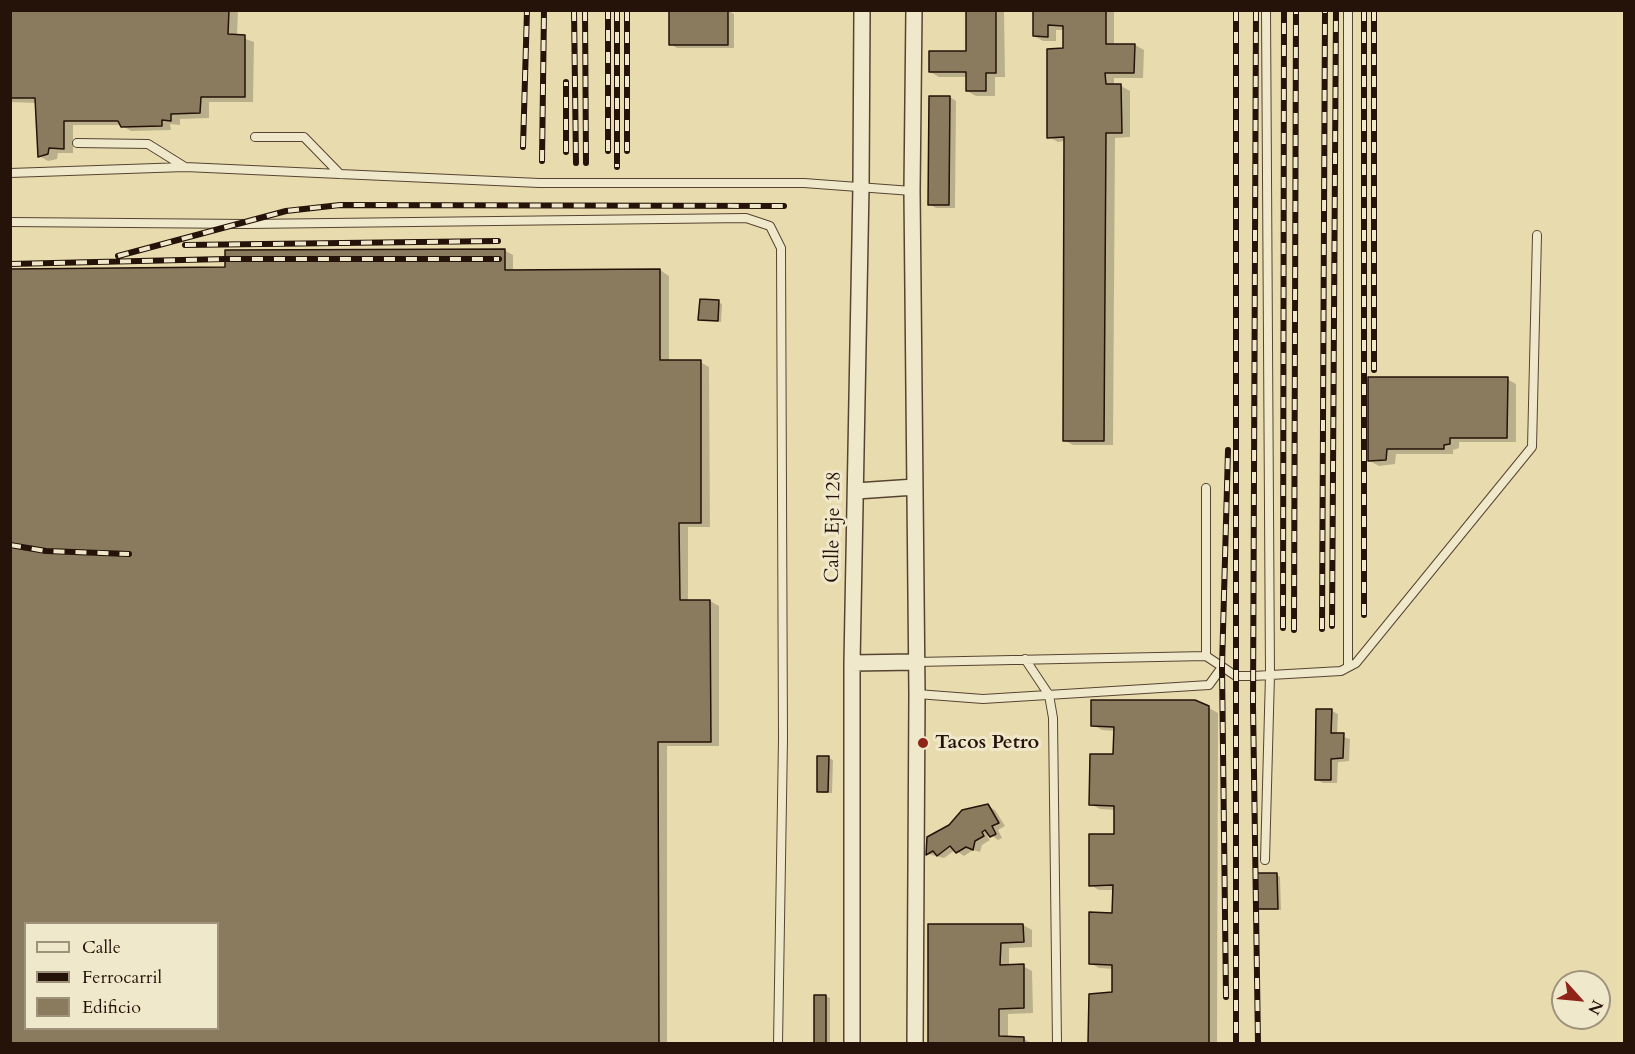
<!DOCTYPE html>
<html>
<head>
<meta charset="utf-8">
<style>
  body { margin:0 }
  #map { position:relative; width:1635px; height:1054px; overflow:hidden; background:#e8dcae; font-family:Cardo,serif }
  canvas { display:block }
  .frame { position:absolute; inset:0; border:12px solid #251209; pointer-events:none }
  .legend { position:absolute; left:24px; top:922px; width:195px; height:108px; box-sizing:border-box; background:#f0e8ca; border:2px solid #9f927d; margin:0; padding:8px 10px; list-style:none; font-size:18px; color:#251209 }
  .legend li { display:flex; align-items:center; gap:12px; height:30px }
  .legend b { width:30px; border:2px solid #9f927d }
  .north { position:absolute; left:1551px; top:970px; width:60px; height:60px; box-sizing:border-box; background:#f0e8ca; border:2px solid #9f927d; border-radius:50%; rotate:117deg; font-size:16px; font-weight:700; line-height:24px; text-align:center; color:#251209 }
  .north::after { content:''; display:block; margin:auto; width:21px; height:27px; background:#8f2418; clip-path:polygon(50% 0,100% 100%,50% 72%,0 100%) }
</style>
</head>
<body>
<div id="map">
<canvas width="1635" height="1054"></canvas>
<div class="frame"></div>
<ul class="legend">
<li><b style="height:8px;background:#f0e8ca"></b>Calle</li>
<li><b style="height:8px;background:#251209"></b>Ferrocarril</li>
<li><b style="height:16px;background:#8a7b5f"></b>Edificio</li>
</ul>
<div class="north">N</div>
</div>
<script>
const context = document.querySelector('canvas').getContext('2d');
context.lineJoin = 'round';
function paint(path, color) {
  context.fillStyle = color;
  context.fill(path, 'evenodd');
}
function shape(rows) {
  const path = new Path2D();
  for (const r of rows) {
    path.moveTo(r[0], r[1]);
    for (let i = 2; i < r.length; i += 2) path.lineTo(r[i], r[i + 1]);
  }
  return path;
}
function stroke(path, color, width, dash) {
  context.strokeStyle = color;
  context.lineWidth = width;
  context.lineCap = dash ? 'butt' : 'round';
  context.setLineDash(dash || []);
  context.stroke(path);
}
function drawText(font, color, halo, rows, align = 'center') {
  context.font = font + ' Cardo,serif';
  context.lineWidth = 6;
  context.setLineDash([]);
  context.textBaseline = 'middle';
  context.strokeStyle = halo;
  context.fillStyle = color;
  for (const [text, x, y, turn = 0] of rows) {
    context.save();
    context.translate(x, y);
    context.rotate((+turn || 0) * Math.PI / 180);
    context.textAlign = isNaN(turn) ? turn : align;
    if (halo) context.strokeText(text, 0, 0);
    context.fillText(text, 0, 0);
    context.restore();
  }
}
paint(shape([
  [10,10,238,10,237,36,254,42,253,102,209,102,209,118,180,119,180,125,170,124,171,130,131,131,121,125,73,125,73,153,58,153,57,159,48,161,39,156,37,103,10,102],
  [727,10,734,14,734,48,677,48,670,44],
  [967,10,1004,10,1005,77,995,77,995,96,976,96,967,91,967,77,939,77,930,72,967,53],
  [1035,10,1114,10,1114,45,1135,45,1144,50,1143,78,1114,78,1114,86,1121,86,1130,91,1130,137,1115,138,1113,445,1073,445,1064,440,1065,141,1058,142,1049,137,1065,50,1065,30,1056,30,1056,41,1043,41,1034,36],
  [950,97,956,101,955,208,936,208,929,204],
  [504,250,513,255,513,271,660,270,669,276,669,362,700,362,709,367,710,527,688,527,688,601,710,601,719,606,719,746,667,746,667,1044,10,1044,10,270,227,269],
  [26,924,218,924,218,1028,26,1028],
  [718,302,722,304,721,322,700,319],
  [1370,379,1507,379,1516,384,1516,442,1459,442,1459,448,1453,450,1453,454,1396,454,1395,464,1379,466,1370,461],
  [1209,708,1218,713,1217,1044,1092,1044,1090,1042,1113,994,1114,969,1099,968,1090,963,1114,914,1115,890,1099,890,1090,885,1116,835,1116,810,1100,809,1091,804,1114,755,1116,731,1102,730,1093,725],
  [1332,711,1338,714,1337,735,1350,739,1349,761,1338,762,1337,783,1323,783,1316,779],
  [829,758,833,760,832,793,822,793,818,791],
  [988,806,995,810,1005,826,998,830,1002,838,998,840,990,834,987,836,990,840,982,845,980,852,973,850,964,856,955,850,944,858,928,854,928,838],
  [1276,874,1280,877,1281,910,1261,910,1257,908],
  [1023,925,1032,930,1032,947,1009,948,1009,966,1023,966,1032,971,1033,1013,1008,1014,1008,1038,1023,1038,1032,1044,929,1044,930,926],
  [826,996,830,998,830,1044,816,1044]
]), '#0003');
const building = shape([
  [10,10,229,10,228,34,245,35,245,97,201,97,200,113,171,114,171,121,162,120,162,126,121,127,118,121,64,121,64,149,49,148,48,154,38,157,35,98,10,98,10,10],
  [669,10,728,10,728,45,669,45,669,10],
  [966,10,996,10,996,73,986,73,986,91,966,91,966,72,929,72,929,51,966,51,966,10],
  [1033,10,1106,10,1106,44,1135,44,1134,73,1105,73,1106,84,1121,84,1122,133,1106,133,1104,441,1063,441,1064,137,1047,138,1047,49,1063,48,1063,26,1048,25,1048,37,1033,36,1033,10],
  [929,96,950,96,949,205,928,205,929,96],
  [505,249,505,270,660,269,660,360,701,360,701,523,679,523,680,600,710,600,711,742,658,742,659,1044,10,1044,10,269,225,267,225,250,505,249],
  [26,924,218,924,218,1028,26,1028,26,924],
  [700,299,719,300,718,321,698,320,700,299],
  [1368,377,1508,377,1507,438,1450,438,1450,444,1444,445,1444,449,1387,449,1386,460,1368,461,1368,377],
  [1091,700,1195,700,1209,706,1209,1044,1088,1043,1089,994,1112,992,1112,965,1089,964,1089,912,1112,913,1113,885,1089,886,1089,834,1114,834,1114,806,1089,805,1090,754,1113,754,1114,727,1091,726,1091,700],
  [1316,709,1332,709,1331,733,1344,733,1343,758,1331,759,1331,780,1315,780,1316,709],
  [817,756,829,756,828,792,817,792,817,756],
  [988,804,999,823,992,826,996,834,990,837,985,830,982,832,984,836,975,841,973,850,966,847,956,853,950,846,937,856,933,851,926,855,927,837,949,825,962,810,988,804],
  [1256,873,1277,873,1278,909,1255,909,1256,873],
  [928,924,1023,924,1024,942,1001,943,1000,965,1024,964,1024,1008,999,1009,999,1036,1024,1037,1024,1044,928,1044,928,924],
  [814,995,826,995,826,1044,814,1044,814,995]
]);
paint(building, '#8a7b5f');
stroke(building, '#251209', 1.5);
const lane = shape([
  [255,137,304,137,340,174],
  [77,143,148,144,185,167],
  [10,173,185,167,539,183,804,183,912,191],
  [10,222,247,224,746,218,770,226,781,248,783,739,778,1044],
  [1206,488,1206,656],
  [1025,659,1049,695,1053,718,1057,1044],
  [916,662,1206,656,1236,676,1253,676,1341,671,1356,663,1532,447,1537,235],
  [1348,667,1348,10],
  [917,694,983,699,1209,685,1222,667],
  [1265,860,1270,675,1266,10]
]);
const street = shape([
  [914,10,912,191,917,694,915,1044],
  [856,491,915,487],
  [852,663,916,662],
  [852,1044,852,663,861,186,862,10]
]);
stroke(lane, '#564432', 10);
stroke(street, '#564432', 18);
stroke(lane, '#f0e8ca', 8);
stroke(street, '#f0e8ca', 15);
const rail = shape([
  [574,10,576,163],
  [585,10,586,163],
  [617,10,617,167],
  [627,10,627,151],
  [1236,10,1236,1044],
  [1256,10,1253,705,1258,1044],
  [1374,10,1374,370],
  [523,147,527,10],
  [608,151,608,10],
  [566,152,566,82],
  [542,161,544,10],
  [185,245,498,241],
  [118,256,286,211,340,205,784,206],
  [10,264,225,259,499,259],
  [10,545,46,551,129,554],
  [1364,615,1364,10],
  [1332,626,1336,10],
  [1283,628,1284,10],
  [1322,629,1325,10],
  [1294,630,1296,10],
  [1226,997,1222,667,1228,450]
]);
stroke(rail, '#251209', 6);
stroke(rail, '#f0e8ca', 4, [11]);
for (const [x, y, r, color] of [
  [923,743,6,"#8f2418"]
]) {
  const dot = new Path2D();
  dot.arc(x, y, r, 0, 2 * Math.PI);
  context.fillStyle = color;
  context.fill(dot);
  stroke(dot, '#f0e8ca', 2);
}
drawText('20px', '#251209', '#f0e8ca', [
  ["Calle Eje 128",834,527,-89]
]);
drawText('bold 20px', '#251209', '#f0e8ca', [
  ["Tacos Petro",935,743]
], 'left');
</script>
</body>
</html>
